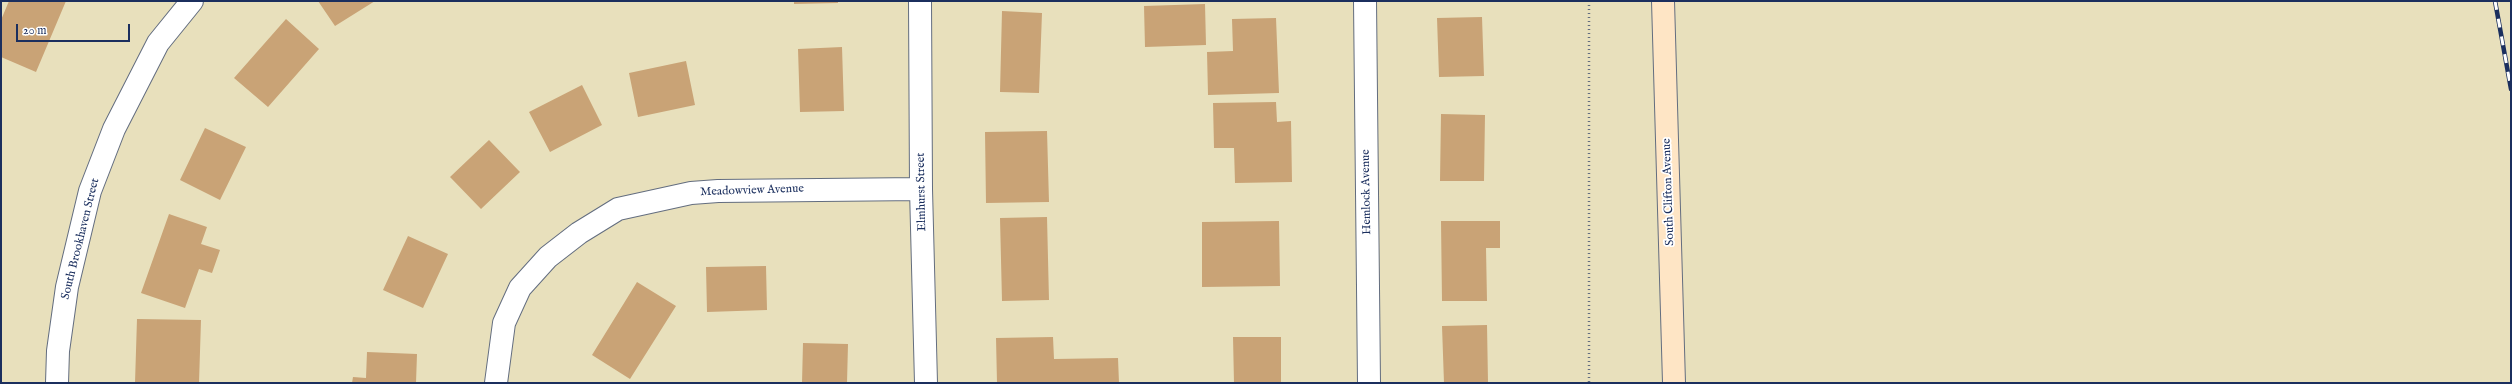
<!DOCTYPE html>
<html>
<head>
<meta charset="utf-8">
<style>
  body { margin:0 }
  #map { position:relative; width:2512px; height:384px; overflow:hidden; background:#e8e0bc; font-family:"IM FELL English",serif }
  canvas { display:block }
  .frame { position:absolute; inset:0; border:2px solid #1b2f5e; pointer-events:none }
  .scale { position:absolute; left:16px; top:24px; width:114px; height:18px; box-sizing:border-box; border:2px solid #1b2f5e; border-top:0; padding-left:5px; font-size:12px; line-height:14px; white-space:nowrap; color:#1b2f5e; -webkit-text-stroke:3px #fff; paint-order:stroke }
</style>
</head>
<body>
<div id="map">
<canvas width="2512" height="384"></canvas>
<div class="frame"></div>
<div class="scale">20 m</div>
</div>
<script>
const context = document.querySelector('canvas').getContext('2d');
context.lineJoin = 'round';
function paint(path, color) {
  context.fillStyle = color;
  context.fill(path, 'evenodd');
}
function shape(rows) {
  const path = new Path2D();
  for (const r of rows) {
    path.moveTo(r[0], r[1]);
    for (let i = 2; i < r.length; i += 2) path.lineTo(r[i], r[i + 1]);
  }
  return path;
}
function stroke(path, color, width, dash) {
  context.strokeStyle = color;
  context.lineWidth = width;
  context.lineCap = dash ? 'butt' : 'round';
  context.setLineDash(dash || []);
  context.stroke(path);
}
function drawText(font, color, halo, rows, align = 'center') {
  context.font = font + ' "IM FELL English",serif';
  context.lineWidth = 3.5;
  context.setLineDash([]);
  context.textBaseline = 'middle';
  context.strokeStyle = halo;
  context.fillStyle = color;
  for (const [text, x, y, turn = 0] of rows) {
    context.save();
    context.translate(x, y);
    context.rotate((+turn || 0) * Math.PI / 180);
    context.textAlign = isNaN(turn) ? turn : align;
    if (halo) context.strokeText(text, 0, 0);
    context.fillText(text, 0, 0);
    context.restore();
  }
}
paint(shape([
  [9,1,66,1,36,72,1,57,1,20],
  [318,1,375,1,335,26],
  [794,1,838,1,838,3,794,4],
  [1205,4,1206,45,1145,47,1144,6],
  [1002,11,1042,13,1039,93,1000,92],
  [1482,17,1484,76,1439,77,1437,18],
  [1276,18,1279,93,1208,95,1207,52,1233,51,1232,19],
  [286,19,319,49,268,107,234,78],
  [842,47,844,111,800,112,798,49],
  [686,61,695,105,638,117,629,73],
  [582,85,602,125,550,152,529,112],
  [1276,102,1277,122,1291,121,1292,182,1235,183,1234,148,1214,148,1213,103],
  [1441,114,1485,115,1484,181,1440,181],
  [205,128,246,147,220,200,180,180],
  [1047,131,1049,202,986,203,985,132],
  [489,140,520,172,481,209,450,177],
  [169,214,207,227,201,244,220,250,212,273,199,269,185,308,141,293],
  [1047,217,1049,300,1002,301,1000,218],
  [1279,221,1280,286,1202,287,1202,222],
  [1441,221,1500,221,1500,248,1486,248,1487,301,1442,301],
  [408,236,448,254,423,308,383,290],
  [766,266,767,310,707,312,706,267],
  [637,282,676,306,630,379,592,355],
  [137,319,201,320,199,383,135,383],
  [1487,325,1488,382,1444,383,1442,326],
  [1053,337,1054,359,1118,358,1119,383,997,383,996,338],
  [1233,337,1281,337,1281,383,1234,383],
  [803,343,848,344,847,383,802,383],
  [367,352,417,354,416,383,352,383,353,377,366,378]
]), '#c9a376');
const street = shape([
  [920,1,921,189,926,383],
  [1365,1,1369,383],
  [57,383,58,351,67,287,90,191,114,129,158,43,192,1],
  [496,383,504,323,520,288,548,257,579,233,618,209,691,193,718,191,921,189]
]);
const secondary = shape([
  [1663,1,1674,383]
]);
stroke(street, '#636d7f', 24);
stroke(secondary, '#636d7f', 24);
stroke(shape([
  [1589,1,1589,383]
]), '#636d7f', 2.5, [1, 3]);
stroke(street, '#fff', 22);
stroke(secondary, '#fee5c5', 22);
const rail = shape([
  [2495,1,2511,89]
]);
stroke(rail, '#1b2f5e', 4.5);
stroke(rail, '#fff', 3, [9]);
drawText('12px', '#1b2f5e', '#fff', [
  ["Meadowview Avenue",752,191,-2],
  ["Elmhurst Street",922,192,-91],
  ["Hemlock Avenue",1367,192,-91],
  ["South Clifton Avenue",1669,192,-92],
  ["South Brookhaven Street",81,239,-76]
]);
</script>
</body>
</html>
